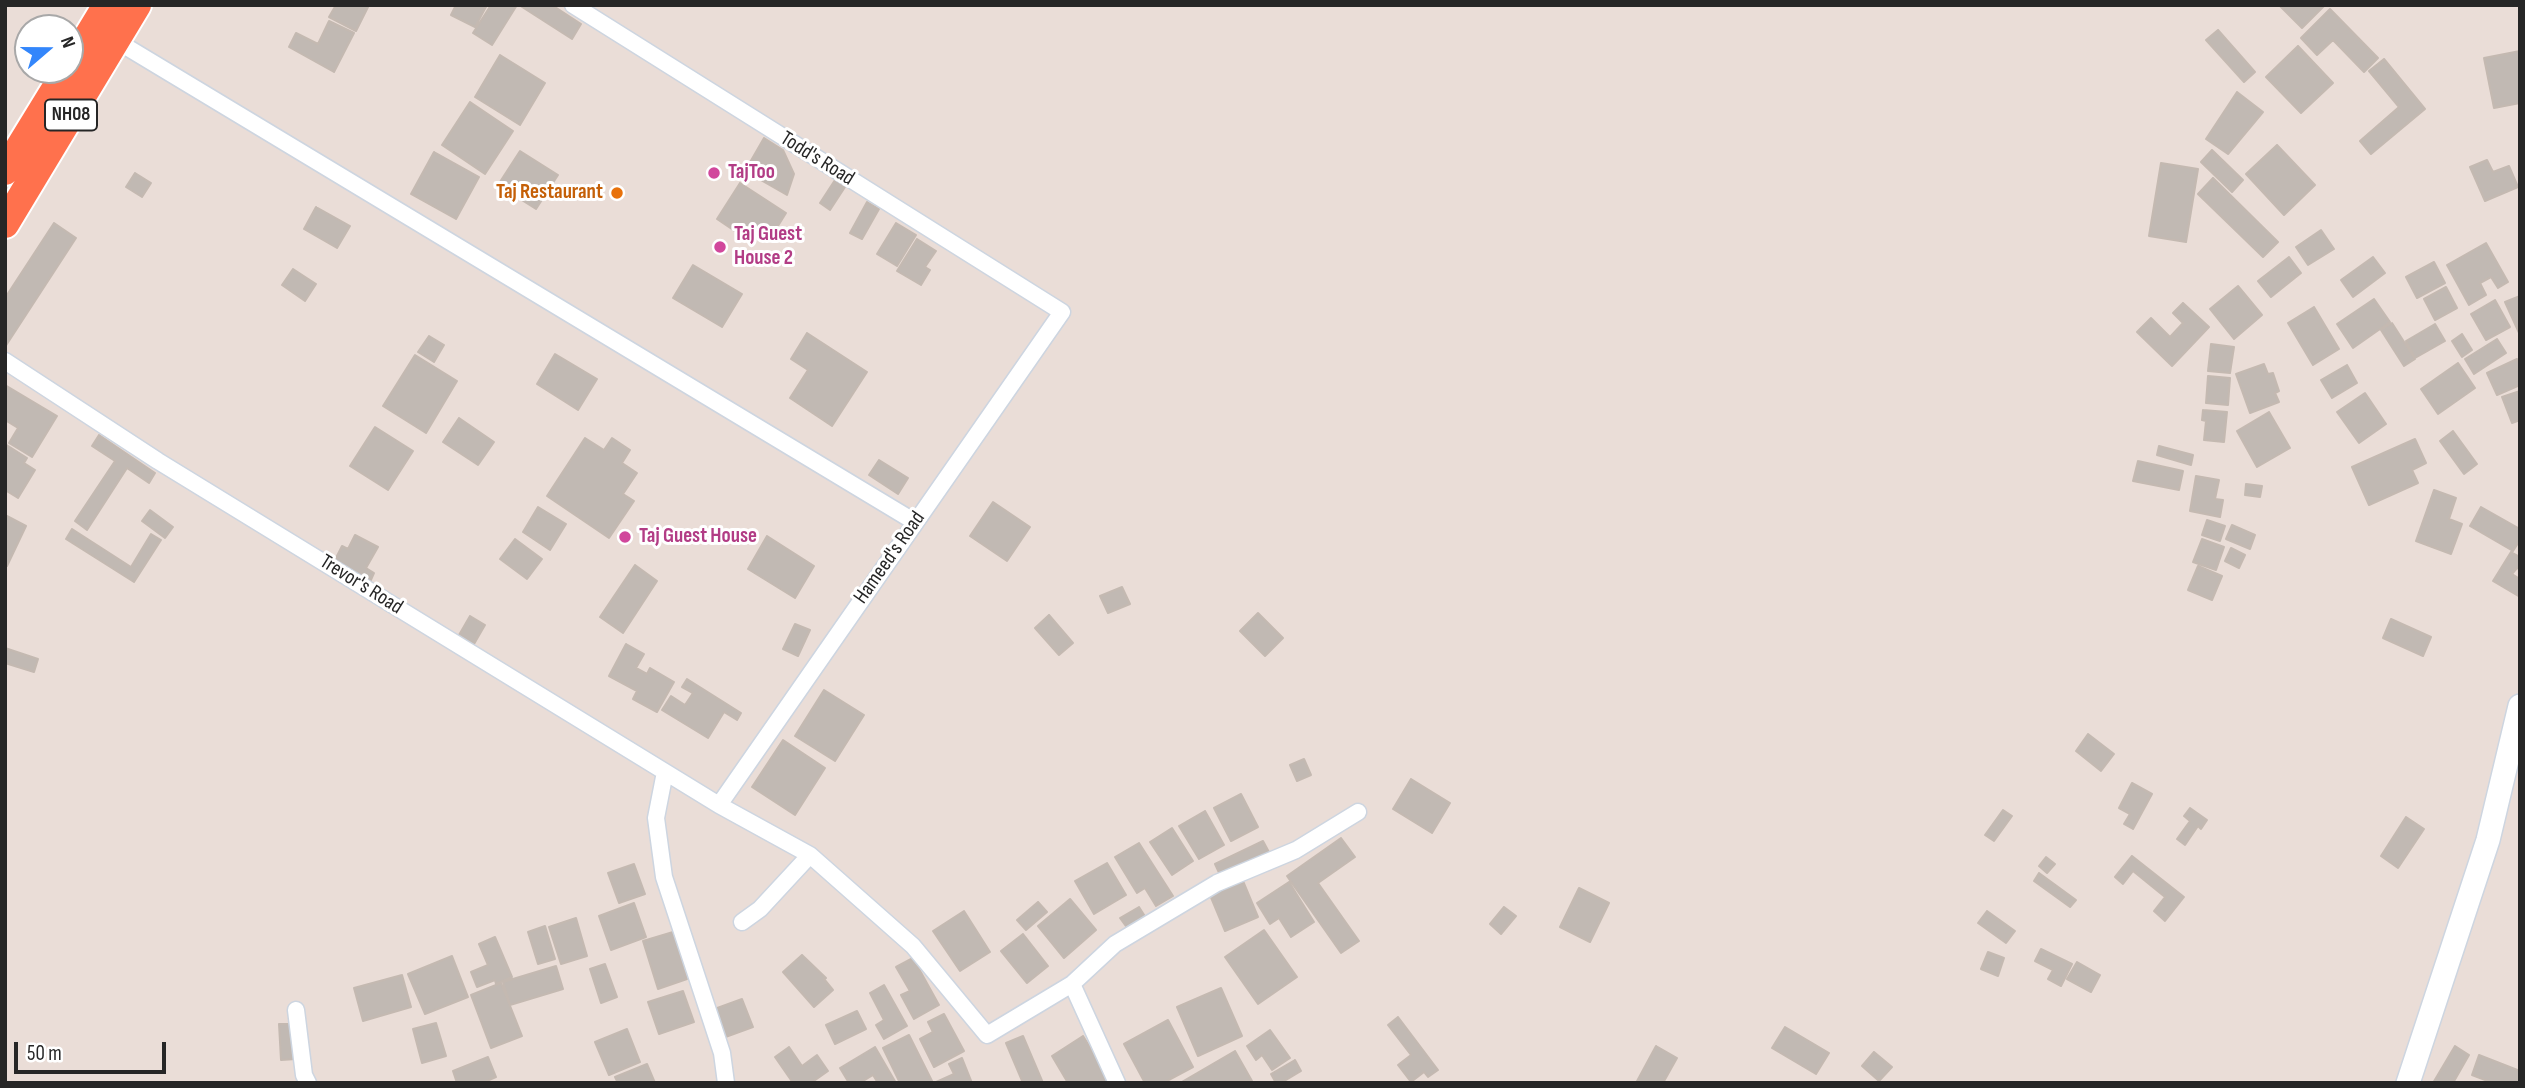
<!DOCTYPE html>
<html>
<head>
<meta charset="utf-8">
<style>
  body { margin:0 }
  #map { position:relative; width:2525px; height:1088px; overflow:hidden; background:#eaddd7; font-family:"Sofia Sans Condensed",sans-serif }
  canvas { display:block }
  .frame { position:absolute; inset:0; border:7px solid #262626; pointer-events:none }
  .north { position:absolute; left:14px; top:14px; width:70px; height:70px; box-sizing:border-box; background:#fff; border:2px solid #a8a8a8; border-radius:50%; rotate:70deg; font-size:19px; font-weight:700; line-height:28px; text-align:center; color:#262626 }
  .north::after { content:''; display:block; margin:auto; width:24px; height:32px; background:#3386fb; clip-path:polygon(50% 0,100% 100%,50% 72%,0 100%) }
  .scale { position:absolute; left:14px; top:1042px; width:152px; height:32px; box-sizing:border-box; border:4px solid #262626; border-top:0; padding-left:9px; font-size:21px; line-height:24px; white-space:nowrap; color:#262626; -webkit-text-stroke:5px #fff; paint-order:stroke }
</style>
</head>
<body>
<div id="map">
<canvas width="2525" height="1088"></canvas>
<div class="frame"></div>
<div class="north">N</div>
<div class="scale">50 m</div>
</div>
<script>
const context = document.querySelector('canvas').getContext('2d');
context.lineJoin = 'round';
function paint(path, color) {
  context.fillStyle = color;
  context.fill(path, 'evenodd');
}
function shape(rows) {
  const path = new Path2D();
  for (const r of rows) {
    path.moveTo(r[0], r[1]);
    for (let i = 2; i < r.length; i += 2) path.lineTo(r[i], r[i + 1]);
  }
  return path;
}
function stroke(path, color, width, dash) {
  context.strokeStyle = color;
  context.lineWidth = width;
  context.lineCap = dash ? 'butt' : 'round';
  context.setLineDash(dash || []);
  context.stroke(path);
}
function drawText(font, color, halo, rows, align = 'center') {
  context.font = font + ' "Sofia Sans Condensed",sans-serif';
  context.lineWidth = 6;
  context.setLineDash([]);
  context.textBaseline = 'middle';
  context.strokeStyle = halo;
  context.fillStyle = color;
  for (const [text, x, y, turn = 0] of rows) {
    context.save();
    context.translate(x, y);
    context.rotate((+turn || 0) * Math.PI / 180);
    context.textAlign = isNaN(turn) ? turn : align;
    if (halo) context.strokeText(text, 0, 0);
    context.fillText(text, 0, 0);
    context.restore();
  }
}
const building = shape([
  [336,5,369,5,356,31,329,17,336,5],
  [456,5,487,5,475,27,451,15,456,5],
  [491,5,517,5,492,45,473,33,491,5],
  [519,5,552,5,581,24,572,39,519,5],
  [2279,5,2325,5,2302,28,2279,5],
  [2330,9,2378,58,2364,72,2333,40,2317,55,2301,38,2330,9],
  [329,21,354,33,334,72,289,47,296,33,318,44,329,21],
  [2218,30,2255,72,2244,82,2206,40,2218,30],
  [2298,46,2333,83,2301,113,2266,77,2298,46],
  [2520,51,2520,103,2494,108,2484,58,2520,51],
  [500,55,545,83,520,125,475,97,500,55],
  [2384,59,2425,109,2371,154,2360,141,2399,107,2369,71,2384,59],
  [2237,92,2263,112,2228,154,2206,139,2237,92],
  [470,102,513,131,485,174,442,145,470,102],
  [764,138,783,150,794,174,787,195,745,171,764,138],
  [2277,145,2315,185,2284,215,2246,174,2277,145],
  [2212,150,2243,180,2232,192,2201,162,2212,150],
  [520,151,558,175,536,209,498,185,520,151],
  [434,152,479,177,456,219,411,194,434,152],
  [2487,160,2493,172,2509,166,2518,187,2485,201,2470,167,2487,160],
  [2161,163,2198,169,2186,242,2149,236,2161,163],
  [135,173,151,183,142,197,126,187,135,173],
  [2213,178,2278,242,2263,257,2198,194,2213,178],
  [835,180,845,187,830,210,820,203,835,180],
  [740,183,786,213,768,242,753,232,748,240,717,219,740,183],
  [867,202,879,209,862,239,850,233,867,202],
  [316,207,350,226,337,248,304,229,316,207],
  [54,223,76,238,5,347,5,298,54,223],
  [896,223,916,235,897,266,877,254,896,223],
  [2321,230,2334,249,2308,265,2296,247,2321,230],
  [917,239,936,251,925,267,930,270,921,285,897,271,917,239],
  [2486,243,2508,282,2498,288,2491,277,2480,283,2486,295,2469,305,2447,265,2486,243],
  [2289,257,2301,273,2271,297,2258,281,2289,257],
  [2373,257,2385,273,2353,297,2341,280,2373,257],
  [2434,262,2445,283,2417,298,2406,277,2434,262],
  [693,265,742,294,722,327,673,298,693,265],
  [293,269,316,284,305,301,282,285,293,269],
  [2238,286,2262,315,2234,339,2210,309,2238,286],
  [2446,287,2457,308,2435,320,2424,299,2446,287],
  [2520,296,2520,335,2505,302,2520,296],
  [2374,299,2390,322,2353,348,2337,324,2374,299],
  [2495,300,2510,327,2486,340,2471,314,2495,300],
  [2183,303,2209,327,2172,366,2137,332,2151,318,2170,337,2183,323,2173,313,2183,303],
  [2314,307,2339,349,2313,365,2288,323,2314,307],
  [2392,323,2415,359,2404,366,2381,330,2392,323],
  [2435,324,2445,341,2415,358,2406,341,2435,324],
  [807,333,867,372,832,426,790,398,808,370,791,359,807,333],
  [2462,334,2472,350,2462,357,2452,341,2462,334],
  [429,336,444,345,434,362,418,352,429,336],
  [2497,339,2506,353,2474,374,2465,359,2497,339],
  [2211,344,2234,347,2230,373,2208,371,2211,344],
  [555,354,597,379,578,410,537,384,555,354],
  [415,355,457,381,426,433,383,406,415,355],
  [2517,359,2520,366,2520,385,2497,395,2487,373,2517,359],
  [2458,363,2475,388,2438,414,2421,389,2458,363],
  [2264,364,2268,374,2273,373,2279,391,2275,393,2279,402,2250,413,2236,374,2264,364],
  [2347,365,2357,383,2332,398,2321,380,2347,365],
  [2208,376,2230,378,2228,405,2206,403,2208,376],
  [5,385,57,416,32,457,9,443,18,428,5,420,5,385],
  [2520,391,2520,420,2512,423,2502,397,2520,391],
  [2365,393,2386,424,2359,443,2337,412,2365,393],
  [2203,410,2227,412,2224,442,2204,440,2206,421,2202,420,2203,410],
  [2269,412,2290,448,2257,467,2237,431,2269,412],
  [459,418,494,442,478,465,443,442,459,418],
  [375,427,413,451,388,490,350,466,375,427],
  [2453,431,2477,464,2464,474,2440,441,2453,431],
  [99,435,155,473,149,483,127,468,87,530,75,521,115,461,92,446,99,435],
  [585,438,604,450,612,438,630,450,622,463,637,473,623,494,634,501,609,538,547,496,585,438],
  [2415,439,2426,463,2412,470,2418,483,2369,505,2352,467,2415,439],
  [5,444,27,458,24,463,35,470,18,498,5,490,5,444],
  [2159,446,2193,455,2191,465,2157,455,2159,446],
  [879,460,908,478,898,494,869,475,879,460],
  [2138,461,2183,471,2179,490,2133,481,2138,461],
  [2196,476,2219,480,2215,499,2223,500,2220,517,2190,511,2196,476],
  [2246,484,2262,486,2260,497,2245,495,2246,484],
  [2434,490,2456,498,2449,519,2462,524,2451,554,2416,541,2434,490],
  [993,502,1030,527,1007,561,970,536,993,502],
  [538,507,566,524,550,550,523,532,538,507],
  [2481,507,2520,529,2520,540,2513,551,2470,526,2481,507],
  [150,510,173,527,165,538,142,521,150,510],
  [5,515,26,526,7,566,5,565,5,515],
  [2207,520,2225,526,2220,541,2202,535,2207,520],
  [2232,525,2255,535,2250,549,2226,539,2232,525],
  [72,529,131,567,151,534,161,540,134,582,66,539,72,529],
  [355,535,378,547,366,568,374,573,370,582,334,562,342,546,348,549,355,535],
  [767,536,814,566,795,598,748,569,767,536],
  [515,539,542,559,527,579,500,559,515,539],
  [2202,539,2224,547,2216,570,2193,562,2202,539],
  [2231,548,2245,555,2239,568,2225,561,2231,548],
  [2511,552,2520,557,2520,569,2517,568,2512,574,2520,579,2520,597,2493,581,2511,552],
  [635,565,657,581,623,633,600,617,635,565],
  [2198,566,2222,576,2212,600,2188,590,2198,566],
  [1122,587,1130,604,1108,613,1100,596,1122,587],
  [1258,613,1283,638,1265,656,1240,631,1258,613],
  [1049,615,1073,643,1059,655,1035,628,1049,615],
  [470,616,485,625,474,644,459,635,470,616],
  [2391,619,2431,637,2423,656,2383,638,2391,619],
  [795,624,810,630,798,656,783,649,795,624],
  [626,644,644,654,636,668,647,674,650,668,674,682,657,712,633,699,637,691,609,676,626,644],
  [5,648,38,659,34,672,5,663,5,648],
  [687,679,741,713,737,720,724,712,708,738,662,710,671,696,685,705,693,693,682,687,687,679],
  [824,690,864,715,835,761,795,736,824,690],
  [2088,734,2114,754,2101,771,2076,751,2088,734],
  [783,740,825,768,795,815,752,787,783,740],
  [1304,759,1311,775,1297,781,1290,765,1304,759],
  [1411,779,1450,803,1432,833,1393,809,1411,779],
  [2132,783,2152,794,2133,829,2124,824,2130,814,2119,808,2132,783],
  [1241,794,1258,827,1231,841,1214,808,1241,794],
  [2190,808,2207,820,2201,829,2198,826,2185,845,2177,839,2190,821,2184,816,2190,808],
  [2003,810,2012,816,1994,841,1985,835,2003,810],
  [1205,811,1224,845,1199,859,1179,826,1205,811],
  [2406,817,2424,829,2398,868,2381,856,2406,817],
  [1172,828,1193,861,1172,875,1150,842,1172,828],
  [1341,838,1355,857,1318,883,1359,941,1341,953,1287,876,1341,838],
  [1263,841,1270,854,1221,877,1215,864,1263,841],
  [1139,843,1173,896,1156,906,1145,888,1137,893,1115,857,1139,843],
  [2132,856,2184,897,2165,921,2154,911,2165,897,2133,871,2123,884,2115,877,2132,856],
  [2046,857,2055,864,2047,873,2039,866,2046,857],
  [1107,863,1126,895,1094,914,1075,881,1107,863],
  [634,864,645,894,619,903,608,873,634,864],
  [2039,873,2076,900,2070,907,2034,881,2039,873],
  [1243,881,1258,917,1225,931,1210,895,1243,881],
  [1289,882,1314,922,1291,937,1279,918,1270,924,1257,903,1289,882],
  [1579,888,1609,903,1590,942,1560,927,1579,888],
  [1070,899,1096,930,1064,958,1038,926,1070,899],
  [1038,902,1047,912,1026,930,1017,920,1038,902],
  [634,903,646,937,611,950,599,916,634,903],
  [1139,907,1146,918,1128,929,1120,918,1139,907],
  [1504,907,1516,916,1501,934,1490,924,1504,907],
  [964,911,990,952,960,971,933,931,964,911],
  [1987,911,2015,931,2006,943,1978,923,1987,911],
  [576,918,587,956,561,964,549,927,576,918],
  [545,926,555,959,538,964,528,932,545,926],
  [1264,930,1297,977,1258,1004,1225,957,1264,930],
  [673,932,687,979,658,989,643,941,673,932],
  [1023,934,1048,966,1027,983,1001,951,1023,934],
  [495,937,512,977,496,984,495,980,477,987,471,972,488,965,479,944,495,937],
  [2041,949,2072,964,2061,986,2048,979,2053,970,2035,961,2041,949],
  [1988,952,2004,958,1998,976,1981,969,1988,952],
  [802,955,826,978,824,979,833,990,814,1007,783,972,802,955],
  [452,956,468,997,425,1014,408,974,452,956],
  [913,958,939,1005,914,1019,901,995,910,991,896,967,913,958],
  [2077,962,2100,975,2091,992,2067,979,2077,962],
  [605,964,617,997,601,1003,590,969,605,964],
  [556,966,563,989,510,1005,503,982,556,966],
  [402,975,411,1007,363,1021,354,988,402,975],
  [501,983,522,1036,491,1048,471,995,501,983],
  [884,985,907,1026,884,1039,876,1025,884,1020,870,993,884,985],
  [1221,988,1242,1036,1198,1056,1177,1007,1221,988],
  [683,991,694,1022,659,1034,648,1002,683,991],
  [742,999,753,1027,720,1039,709,1011,742,999],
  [857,1011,866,1029,835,1044,826,1025,857,1011],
  [944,1014,964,1051,934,1067,920,1039,933,1032,928,1022,944,1014],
  [1398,1017,1438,1070,1428,1077,1424,1072,1411,1082,1398,1065,1411,1055,1388,1025,1398,1017],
  [1168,1020,1193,1067,1163,1083,1145,1083,1124,1044,1168,1020],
  [436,1023,446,1056,422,1063,413,1029,436,1023],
  [279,1024,294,1024,296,1059,281,1060,279,1024],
  [1785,1027,1829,1053,1816,1074,1772,1048,1785,1027],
  [627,1029,640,1062,609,1075,595,1042,627,1029],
  [1270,1030,1290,1058,1272,1070,1262,1055,1256,1060,1247,1046,1270,1030],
  [909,1035,933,1083,900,1083,883,1048,909,1035],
  [1023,1036,1043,1083,1023,1083,1006,1043,1023,1036],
  [1083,1036,1111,1081,1108,1083,1068,1083,1052,1056,1083,1036],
  [1656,1046,1677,1058,1663,1083,1636,1083,1656,1046],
  [2455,1046,2469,1055,2453,1083,2433,1083,2455,1046],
  [789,1047,802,1066,817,1055,828,1071,811,1083,793,1083,775,1057,789,1047],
  [875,1047,896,1083,878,1083,873,1075,860,1083,849,1083,840,1068,875,1047],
  [1235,1051,1252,1081,1180,1083,1235,1051],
  [1874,1052,1892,1067,1879,1081,1862,1066,1874,1052],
  [2479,1055,2520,1071,2519,1083,2493,1083,2472,1075,2479,1055],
  [488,1057,496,1077,482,1083,457,1083,453,1071,488,1057],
  [962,1058,972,1083,934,1083,954,1074,949,1064,962,1058],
  [1295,1060,1301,1071,1281,1083,1276,1083,1271,1074,1295,1060],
  [647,1064,655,1083,618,1083,615,1077,647,1064]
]);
paint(building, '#c1b9b3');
stroke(building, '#c4b9b1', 2);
const street = shape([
  [573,5,1062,312,719,805],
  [115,40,915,522],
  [5,361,158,461,719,805,810,855,913,946,987,1035,1072,984,1117,1083],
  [665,772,656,818,664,877,722,1053,726,1083],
  [742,922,760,909,810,855],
  [1072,984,1115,944,1217,883,1296,850,1358,812],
  [296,1010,304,1075,308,1083]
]);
const secondary = shape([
  [2408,1083,2488,840,2520,706]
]);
const highway = shape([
  [70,66,107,5],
  [5,171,67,70],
  [5,224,137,5]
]);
stroke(street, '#cdd5e0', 19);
stroke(secondary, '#cdd5e0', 26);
stroke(highway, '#fff', 32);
stroke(street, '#fff', 16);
stroke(secondary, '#fff', 23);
stroke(highway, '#ff714d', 28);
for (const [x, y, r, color] of [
  [714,173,7,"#d1479c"],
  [617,193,7,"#e8710a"],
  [720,247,7,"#d1479c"],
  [625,537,7,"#d1479c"]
]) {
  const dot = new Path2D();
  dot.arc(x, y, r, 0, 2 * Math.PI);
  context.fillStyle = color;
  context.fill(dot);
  stroke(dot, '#fff', 2.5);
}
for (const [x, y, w] of [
  [71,115,52]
]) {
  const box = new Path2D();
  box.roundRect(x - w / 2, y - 15.5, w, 31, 5);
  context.fillStyle = '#fff';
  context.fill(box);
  stroke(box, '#262626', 2);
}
drawText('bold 19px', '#262626', null, [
  ["NH08",71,115]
]);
drawText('21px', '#262626', '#fff', [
  ["Todd's Road",817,159,32],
  ["Hameed's Road",890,558,-55],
  ["Trevor's Road",361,585,32]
]);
drawText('bold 21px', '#b23c85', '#fff', [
  ["TajToo",728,173],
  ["Taj Guest",734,235],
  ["House 2",734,259],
  ["Taj Guest House",639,537]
], 'left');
drawText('bold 21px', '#c56008', '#fff', [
  ["Taj Restaurant",603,193]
], 'right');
</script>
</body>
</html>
